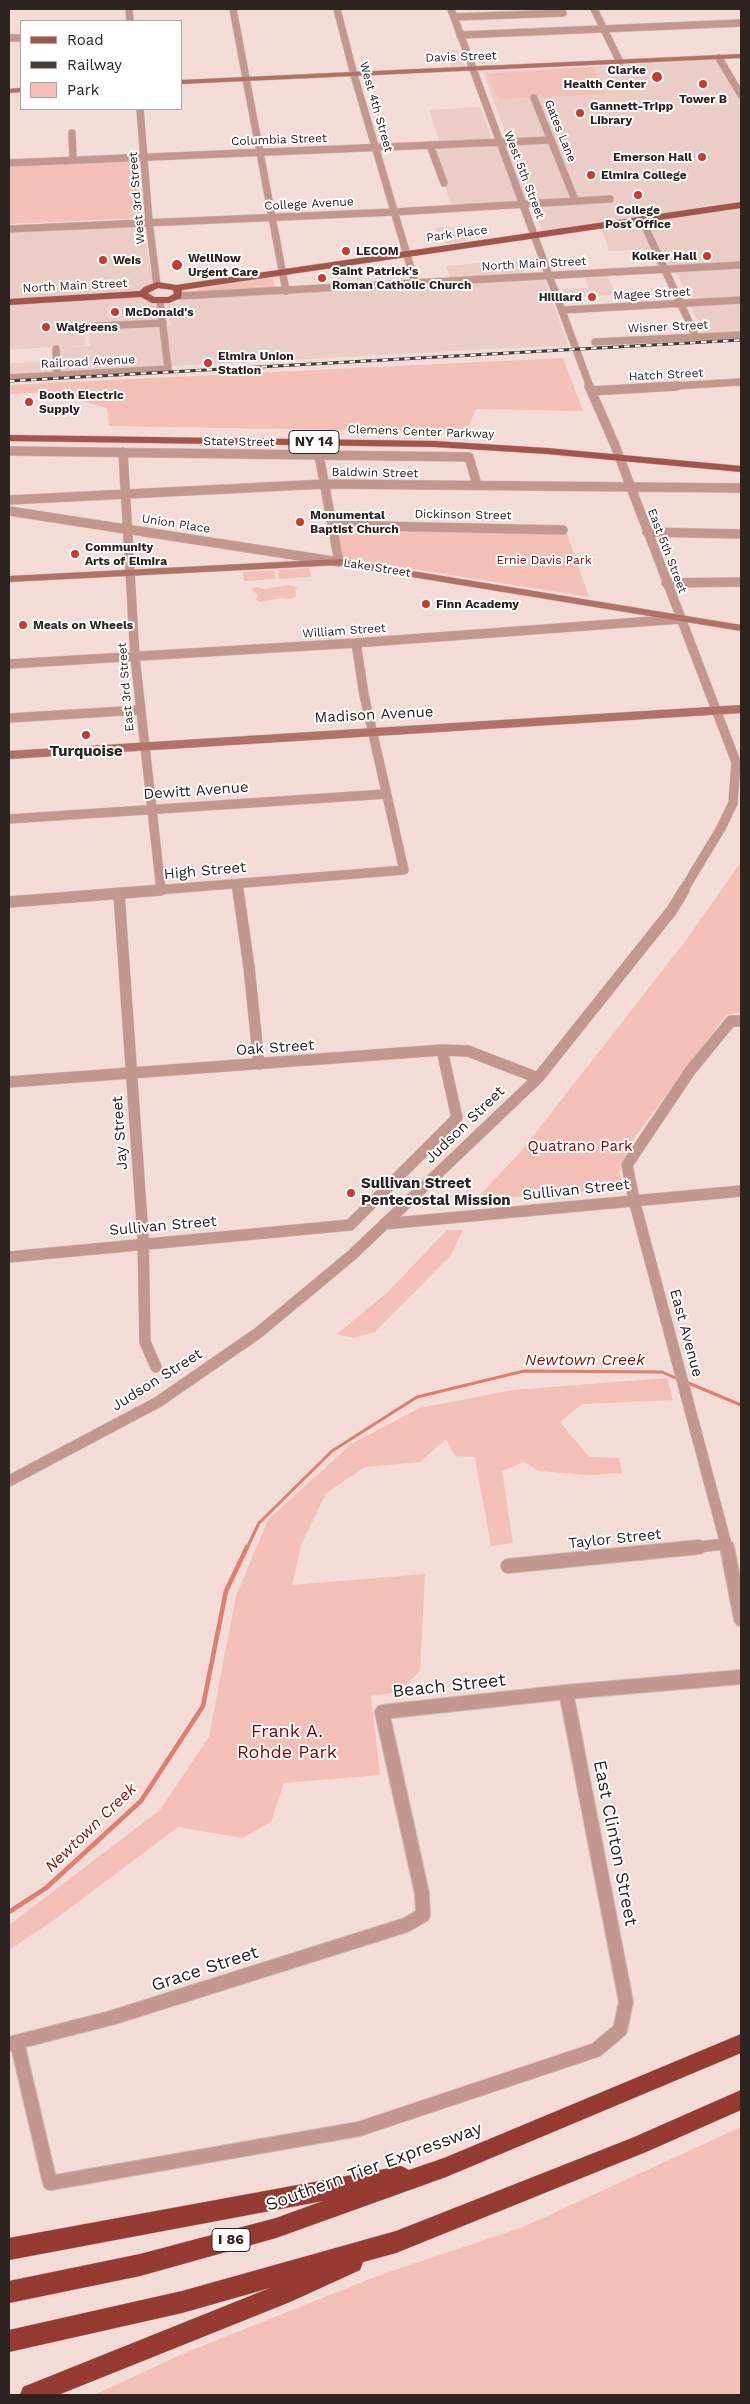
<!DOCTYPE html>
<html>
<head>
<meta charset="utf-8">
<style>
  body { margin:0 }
  #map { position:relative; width:750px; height:2404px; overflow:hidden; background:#f3dbd7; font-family:"Work Sans",sans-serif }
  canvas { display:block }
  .frame { position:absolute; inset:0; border:10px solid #2d2422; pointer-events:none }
  .legend { position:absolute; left:20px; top:20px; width:162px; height:90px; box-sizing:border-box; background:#fff; border:1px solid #aba7a7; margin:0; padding:6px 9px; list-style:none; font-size:15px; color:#2d2422 }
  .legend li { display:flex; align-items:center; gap:10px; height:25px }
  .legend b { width:25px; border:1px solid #aba7a7 }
</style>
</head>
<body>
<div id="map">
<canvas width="750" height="2404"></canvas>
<div class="frame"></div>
<ul class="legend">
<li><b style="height:6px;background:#a3554b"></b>Road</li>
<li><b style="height:6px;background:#453b38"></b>Railway</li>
<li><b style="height:14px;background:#f4bfb6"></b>Park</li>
</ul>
</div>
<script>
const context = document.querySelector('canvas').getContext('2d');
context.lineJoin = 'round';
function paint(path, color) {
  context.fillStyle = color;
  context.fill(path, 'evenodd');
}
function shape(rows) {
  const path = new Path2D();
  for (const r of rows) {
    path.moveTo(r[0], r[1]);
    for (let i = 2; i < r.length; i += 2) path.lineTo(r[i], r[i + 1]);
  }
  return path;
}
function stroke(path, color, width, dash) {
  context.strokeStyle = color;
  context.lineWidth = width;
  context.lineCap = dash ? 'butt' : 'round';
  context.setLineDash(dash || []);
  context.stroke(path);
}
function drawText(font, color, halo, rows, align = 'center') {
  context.font = font + ' "Work Sans",sans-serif';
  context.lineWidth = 4;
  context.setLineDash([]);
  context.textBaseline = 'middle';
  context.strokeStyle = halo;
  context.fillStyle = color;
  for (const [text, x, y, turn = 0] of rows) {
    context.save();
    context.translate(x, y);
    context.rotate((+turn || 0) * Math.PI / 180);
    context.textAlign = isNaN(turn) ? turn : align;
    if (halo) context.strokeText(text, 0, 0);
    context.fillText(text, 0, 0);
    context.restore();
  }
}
paint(shape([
  [459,50,465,66,450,66,444,51],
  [717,60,741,102,741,334,703,335,677,273,661,274,648,249,609,251,599,222,542,231,531,203,452,208,432,147,509,142,483,72],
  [480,107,492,140,440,142,429,110],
  [143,226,160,323,84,329,86,345,67,347,90,346,89,330,171,326,167,304,177,303,185,298,452,284,446,266,519,259,527,280,544,279,568,345,9,375,9,363,53,361,52,347,9,350,9,231],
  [454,227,467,241,447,244,435,228],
  [608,277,615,295,566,297,563,289,588,288,585,278]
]), '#ecccc7');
paint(shape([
  [593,67,606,94,498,99,487,74],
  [137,161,140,218,9,224,9,166],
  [273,277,275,288,198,292,198,289],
  [563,358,583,411,476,409,466,432,109,426,107,408,53,392,9,394,9,385],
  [332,525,566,531,589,597,338,557],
  [309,568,311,577,279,579,278,570],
  [274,570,275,579,244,581,243,572],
  [289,585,298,588,295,590,296,596,290,599,282,598,259,602,256,599,258,595,252,590,255,587,265,589],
  [741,862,741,1012,726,1015,635,1137,619,1168,622,1189,492,1199,481,1194,523,1149,684,943],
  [447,1230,463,1230,451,1255,375,1332,354,1338,337,1334,388,1292],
  [667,1378,673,1400,582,1404,560,1422,589,1457,619,1458,622,1473,589,1475,539,1471,524,1462,502,1471,513,1543,491,1546,475,1457,455,1456,446,1439,420,1462,365,1467,326,1493,301,1545,292,1585,425,1574,420,1671,398,1692,371,1696,380,1775,284,1783,271,1822,242,1838,178,1827,54,1920,9,1950,9,1925,160,1810,209,1737,236,1596,268,1520,351,1444,420,1408,513,1390],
  [741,2127,741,2395,94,2395,187,2352,380,2275,523,2227]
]), '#f4bfb6');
stroke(shape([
  [686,1382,741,1405],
  [247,1548,259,1523,332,1451,417,1397,524,1371,662,1372,678,1379]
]), '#df7e70', 3);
stroke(shape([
  [9,1912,46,1888,141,1801,203,1706,226,1591,247,1547]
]), '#df7e70', 4.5);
const streetFar3 = shape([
  [129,9,130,21],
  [233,9,286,291],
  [337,9,354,75,415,282],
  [451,9,590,387],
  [594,9,620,62],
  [454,17,563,13,561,9],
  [460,35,741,23],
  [9,38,21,38],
  [719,58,741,95],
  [534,98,575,200],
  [140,109,149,222,157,285],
  [72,133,73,160],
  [430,145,444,183],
  [9,163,551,140],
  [642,220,696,337],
  [9,229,394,212,610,199],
  [178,296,741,265],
  [563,310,741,300],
  [78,327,163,323],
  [595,342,741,335],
  [56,349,57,375],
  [9,378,168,369,160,301],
  [656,387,741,382]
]);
const streetFar2 = shape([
  [589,386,614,443,736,762,733,803,721,828,683,891],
  [591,391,677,386],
  [9,451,469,457,477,485],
  [123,452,135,657,161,890],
  [9,500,325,484,741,488],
  [9,511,339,562,319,455],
  [332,525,563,530],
  [647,532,741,534],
  [666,583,741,582],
  [9,664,356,643,680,619],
  [9,718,140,710],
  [9,819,386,794],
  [237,884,238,891],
  [145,891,404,870,364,695,356,643]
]);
const streetFar1 = shape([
  [238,890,249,967,259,1064],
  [119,894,143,1237,145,1342,156,1367],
  [9,902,161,890],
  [9,1082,442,1050,468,1051,538,1078],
  [384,1224,741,1191],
  [9,1257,350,1225,457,1118,442,1050],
  [9,1481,158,1402,258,1333,352,1255,538,1078,672,910,684,890],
  [687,1548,726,1544],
  [727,1548,634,1200,627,1165,690,1071,731,1021,741,1021]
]);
const street = shape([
  [727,1547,741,1619],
  [508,1566,699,1547],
  [17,2042,50,2183,359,2129,596,2050,620,2030,626,2002,566,1692],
  [9,2044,111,2018,406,1925,423,1915,422,1894,382,1712,566,1692,741,1677]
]);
const secondary = shape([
  [741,54,741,58,181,84,181,80,741,54],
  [21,88,21,92,9,93,9,89,21,88],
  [339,559,741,625,741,631,339,565,9,582,9,576,339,559],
  [741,705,741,713,9,759,9,751,741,705]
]);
const primary = shape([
  [741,202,741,208,182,290,181,298,169,303,152,303,141,297,9,305,9,299,140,291,144,287,157,282,176,285,741,202],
  [158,288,173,290,174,294,168,297,154,297,148,293,158,288],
  [9,435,435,441,547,448,741,466,741,472,547,454,435,447,9,441,9,435]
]);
const highway = shape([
  [741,2034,741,2053,446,2177,276,2238,140,2276,9,2303,9,2281,140,2254,276,2218,323,2201,9,2260,9,2238,401,2166,409,2170,444,2158,741,2034],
  [741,2090,741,2110,646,2152,396,2253,363,2262,360,2270,290,2302,58,2395,20,2395,23,2387,270,2288,182,2313,9,2352,9,2330,182,2291,396,2231,632,2138,741,2090]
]);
stroke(streetFar3, '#cfbab6', 8);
stroke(streetFar2, '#cfbab6', 10);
stroke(streetFar1, '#cfbab6', 12);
stroke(street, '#cfbab6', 16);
stroke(secondary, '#cfbab6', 1);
stroke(primary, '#cfbab6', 1);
stroke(highway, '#cfbab6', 1);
stroke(streetFar3, '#c3968f', 7);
stroke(streetFar2, '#c3968f', 9);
stroke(streetFar1, '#c3968f', 11);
stroke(street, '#c3968f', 14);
paint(secondary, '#b17167');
paint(primary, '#a3554b');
paint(highway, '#953b31');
const rail = shape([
  [9,381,741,340]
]);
stroke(rail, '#453b38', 3);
stroke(rail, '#fff', 2, [5.5]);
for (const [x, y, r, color] of [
  [657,77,6,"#c73a2e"],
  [703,84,5,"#c73a2e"],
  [580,113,5,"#c73a2e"],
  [702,157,5,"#c73a2e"],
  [591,175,5,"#c73a2e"],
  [638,195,5,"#c73a2e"],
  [346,251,5,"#c73a2e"],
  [707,256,5,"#c73a2e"],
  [103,260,5,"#c73a2e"],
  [177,265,6,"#c73a2e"],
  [322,278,5,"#c73a2e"],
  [592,297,5,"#c73a2e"],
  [115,312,5,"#c73a2e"],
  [46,327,5,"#c73a2e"],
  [208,363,5,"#c73a2e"],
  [29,402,5,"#c73a2e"],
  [300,522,5,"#c73a2e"],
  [75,554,5,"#c73a2e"],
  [426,604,5,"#c73a2e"],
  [23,625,5,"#c73a2e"],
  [86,735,5,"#c73a2e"],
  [351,1193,5,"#c73a2e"]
]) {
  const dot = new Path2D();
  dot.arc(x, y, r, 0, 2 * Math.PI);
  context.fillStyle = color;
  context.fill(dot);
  stroke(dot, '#fff', 2);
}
drawText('12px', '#2d2422', '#fff', [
  ["Davis Street",461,57,-2],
  ["West 4th Street",376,107,74],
  ["Gates Lane",560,131,68],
  ["Columbia Street",279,140,-2],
  ["West 5th Street",524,175,69],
  ["West 3rd Street",137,198,-95],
  ["College Avenue",309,204,-3],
  ["Park Place",457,234,-8],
  ["North Main Street",534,264,-3],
  ["North Main Street",75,286,-3],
  ["Magee Street",652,294,-3],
  ["Wisner Street",668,327,-3],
  ["Railroad Avenue",88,362,-3],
  ["Hatch Street",666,375,-3],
  ["Clemens Center Parkway",421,432,2],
  ["State Street",239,442,1],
  ["Baldwin Street",375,473,1],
  ["Dickinson Street",463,515,1],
  ["Union Place",176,524,9],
  ["East 5th Street",667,551,69],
  ["Lake Street",377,568,9],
  ["William Street",344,631,-4],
  ["East 3rd Street",126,687,-95]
]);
drawText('bold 12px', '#2d2422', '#fff', [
  ["Clarke",646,70,"right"],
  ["Health Center",646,84,"right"],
  ["Tower B",703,99,"center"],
  ["Gannett-Tripp",590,106],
  ["Library",590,120],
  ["Emerson Hall",692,157,"right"],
  ["Elmira College",601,175],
  ["College",638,210,"center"],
  ["Post Office",638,224,"center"],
  ["LECOM",356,251],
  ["Kolker Hall",697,256,"right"],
  ["WellNow",188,258],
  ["Urgent Care",188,272],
  ["Weis",113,260],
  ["Saint Patrick's",332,271],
  ["Roman Catholic Church",332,285],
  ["Hilliard",582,297,"right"],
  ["McDonald's",125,312],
  ["Walgreens",56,327],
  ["Elmira Union",218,356],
  ["Station",218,370],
  ["Booth Electric",39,395],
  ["Supply",39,409],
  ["Monumental",310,515],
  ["Baptist Church",310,529],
  ["Community",85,547],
  ["Arts of Elmira",85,561],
  ["Finn Academy",436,604],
  ["Meals on Wheels",33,625]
], 'left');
drawText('12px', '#810404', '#fff', [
  ["Ernie Davis Park",544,560]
]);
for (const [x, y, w] of [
  [314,442,50],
  [231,2240,38]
]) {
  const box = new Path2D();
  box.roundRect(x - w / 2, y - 11.5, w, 23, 4);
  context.fillStyle = '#fff';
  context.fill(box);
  stroke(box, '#2d2422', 1);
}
drawText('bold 14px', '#2d2422', null, [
  ["NY 14",314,442],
  ["I 86",231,2240]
]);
drawText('15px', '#2d2422', '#fff', [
  ["Madison Avenue",374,715,-3],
  ["Dewitt Avenue",196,791,-4],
  ["High Street",205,871,-5],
  ["Oak Street",275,1048,-4],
  ["Judson Street",465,1125,-44],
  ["Jay Street",120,1133,-94],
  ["Sullivan Street",576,1190,-6],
  ["Sullivan Street",163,1226,-5],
  ["East Avenue",686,1333,75],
  ["Judson Street",157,1380,-32],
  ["Taylor Street",615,1539,-6]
]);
drawText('bold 15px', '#2d2422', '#fff', [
  ["Turquoise",86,752],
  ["Sullivan Street",361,1184,"left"],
  ["Pentecostal Mission",361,1201,"left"]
]);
drawText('15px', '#810404', '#fff', [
  ["Quatrano Park",580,1147]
]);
drawText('italic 16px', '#860d0a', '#fff', [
  ["Newtown Creek",585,1360],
  ["Newtown Creek",91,1828,-44]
]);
drawText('18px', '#2d2422', '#fff', [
  ["Beach Street",449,1686,-6],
  ["East Clinton Street",615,1843,79],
  ["Grace Street",205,1969,-18],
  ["Southern Tier Expressway",374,2167,-20]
]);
drawText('18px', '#810404', '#fff', [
  ["Frank A.",287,1732],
  ["Rohde Park",287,1753]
]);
</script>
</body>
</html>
